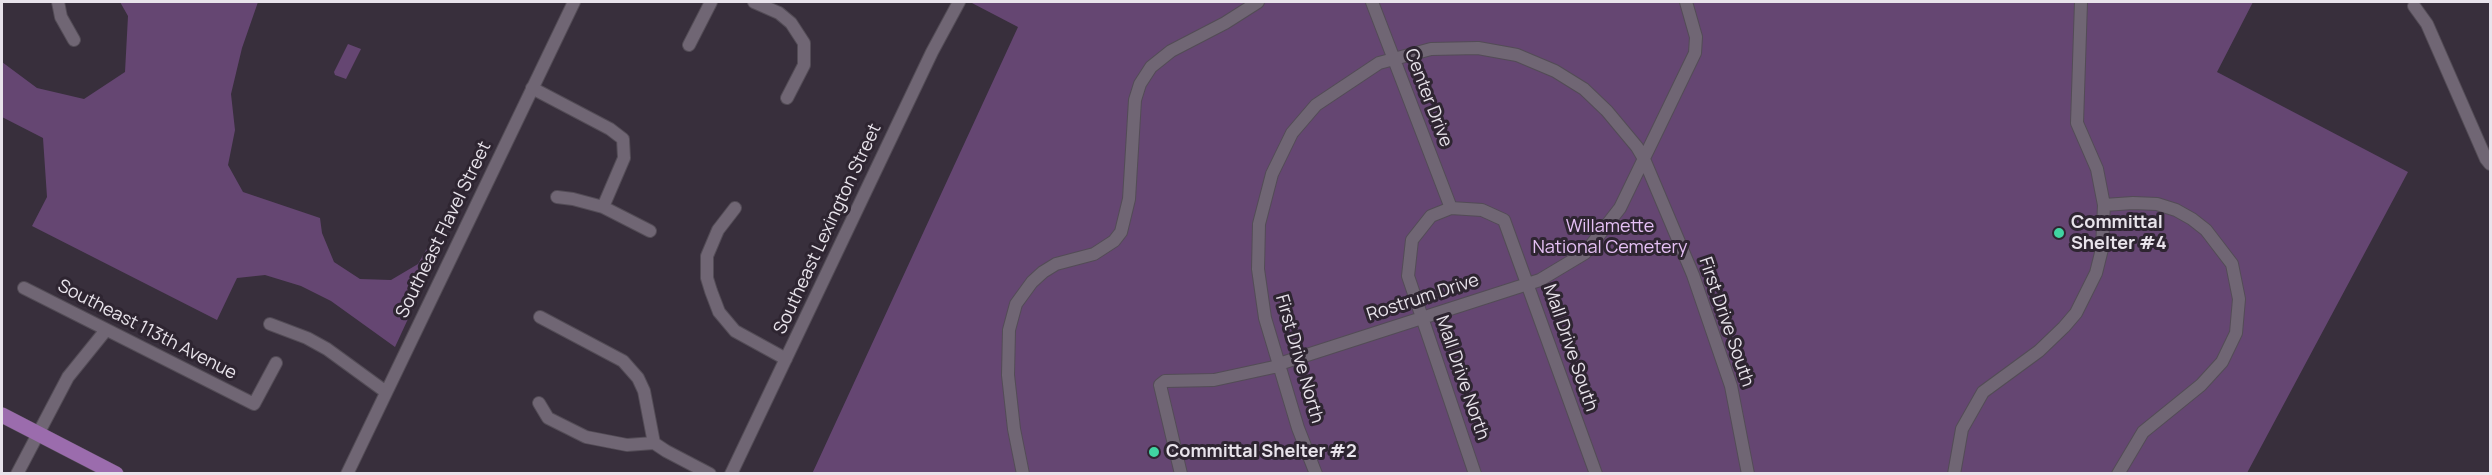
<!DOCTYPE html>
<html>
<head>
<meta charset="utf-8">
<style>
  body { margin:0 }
  #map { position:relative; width:2492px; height:475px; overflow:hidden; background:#382f3c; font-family:Manrope,sans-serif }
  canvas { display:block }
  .frame { position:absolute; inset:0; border:3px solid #e8e3eb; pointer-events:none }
</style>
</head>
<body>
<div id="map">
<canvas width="2492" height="475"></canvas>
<div class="frame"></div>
</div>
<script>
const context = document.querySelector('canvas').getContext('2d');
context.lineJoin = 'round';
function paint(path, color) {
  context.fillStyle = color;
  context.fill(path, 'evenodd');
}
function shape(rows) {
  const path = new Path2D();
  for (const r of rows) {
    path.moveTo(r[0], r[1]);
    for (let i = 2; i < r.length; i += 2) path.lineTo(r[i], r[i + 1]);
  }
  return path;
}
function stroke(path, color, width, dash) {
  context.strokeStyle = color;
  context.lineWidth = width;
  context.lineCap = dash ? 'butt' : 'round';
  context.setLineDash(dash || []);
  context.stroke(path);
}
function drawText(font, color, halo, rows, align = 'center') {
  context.font = font + ' Manrope,sans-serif';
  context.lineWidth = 6;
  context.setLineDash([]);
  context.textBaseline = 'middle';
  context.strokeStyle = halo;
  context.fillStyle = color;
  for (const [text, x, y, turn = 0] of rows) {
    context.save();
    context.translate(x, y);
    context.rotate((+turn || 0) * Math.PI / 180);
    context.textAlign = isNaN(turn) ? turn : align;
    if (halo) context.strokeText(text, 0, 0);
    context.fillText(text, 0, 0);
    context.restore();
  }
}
paint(shape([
  [120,2,258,2,242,48,231,94,235,130,228,165,243,192,320,218,322,233,334,262,360,279,391,280,418,264,434,236,444,241,395,347,331,301,301,286,265,275,237,278,217,320,32,226,47,197,43,138,2,117,2,62,37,88,84,99,125,72,128,16],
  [970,2,2253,2,2217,72,2408,172,2247,473,812,474,1018,27],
  [348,44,361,49,346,79,335,75,334,72]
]), '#654672');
const minor = shape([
  [58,2,61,17,74,40],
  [754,2,779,13,791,23,804,43,804,65,787,98],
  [1372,2,1451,208],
  [2414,6,2427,24,2486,159,2490,164],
  [689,45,711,2],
  [532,88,610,129,623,139,624,158,603,207],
  [557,197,573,199,603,207,650,231],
  [2104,205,2133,203,2157,204,2176,210,2192,219,2206,230,2232,264,2239,299,2236,333,2222,362,2201,385,2143,432,2118,474],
  [735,208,718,230,707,256,707,278,711,291,719,312,735,331,786,359],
  [24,288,254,404,276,363],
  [540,317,623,361,638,378,644,391,654,443,666,451,710,474],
  [270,324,307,338,327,349,386,392],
  [539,403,548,418,586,437,627,445,654,443],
  [17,474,68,377,106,330],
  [347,474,574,2],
  [731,474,932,52,959,2],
  [1023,474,1014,429,1008,375,1009,330,1016,304,1032,282,1043,272,1056,264,1094,254,1114,241,1121,232,1129,199,1135,100,1140,84,1151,67,1171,51,1225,23,1258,2],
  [1181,474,1160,385,1165,381,1214,380,1274,367,1279,364,1540,280,1585,253,1620,208,1695,53,1696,37,1686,2],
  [1316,474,1298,428,1265,318,1258,269,1259,224,1272,174,1292,133,1316,105,1379,63,1431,49,1478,48,1517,55,1555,71,1584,89,1607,111,1637,147,1644,159,1693,275,1731,386,1748,474],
  [1475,474,1408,276,1412,240,1431,216,1451,208,1482,210,1504,220,1596,474],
  [1954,474,1962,429,1983,392,2039,351,2064,327,2076,313,2096,273,2102,249,2104,205,2097,169,2077,123,2081,2]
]);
const major = shape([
  [2,415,116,474]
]);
stroke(minor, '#534c56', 14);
stroke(major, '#534c56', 16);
stroke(minor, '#706674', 12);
stroke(major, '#9b6cad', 15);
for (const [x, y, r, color] of [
  [2059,233,6,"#40d4a2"],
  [1154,452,6,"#40d4a2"]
]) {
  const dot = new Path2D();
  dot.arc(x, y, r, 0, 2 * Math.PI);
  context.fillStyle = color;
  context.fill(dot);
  stroke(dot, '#2e2531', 2);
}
drawText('18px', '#e8e3eb', '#2e2531', [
  ["Center Drive",1428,98,69],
  ["Southeast Lexington Street",828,229,-65],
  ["Southeast Flavel Street",444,230,-64],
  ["Rostrum Drive",1423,298,-18],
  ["First Drive South",1726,322,71],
  ["Southeast 113th Avenue",147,330,27],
  ["Mall Drive South",1570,348,71],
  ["First Drive North",1299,359,74],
  ["Mall Drive North",1462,378,71]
]);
drawText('bold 18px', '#e8e3eb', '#2e2531', [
  ["Committal",2071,223],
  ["Shelter #4",2071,244],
  ["Committal Shelter #2",1166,452]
], 'left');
drawText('18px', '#e5c0f5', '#2e2531', [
  ["Willamette",1610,227],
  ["National Cemetery",1610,248]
]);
</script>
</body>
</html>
